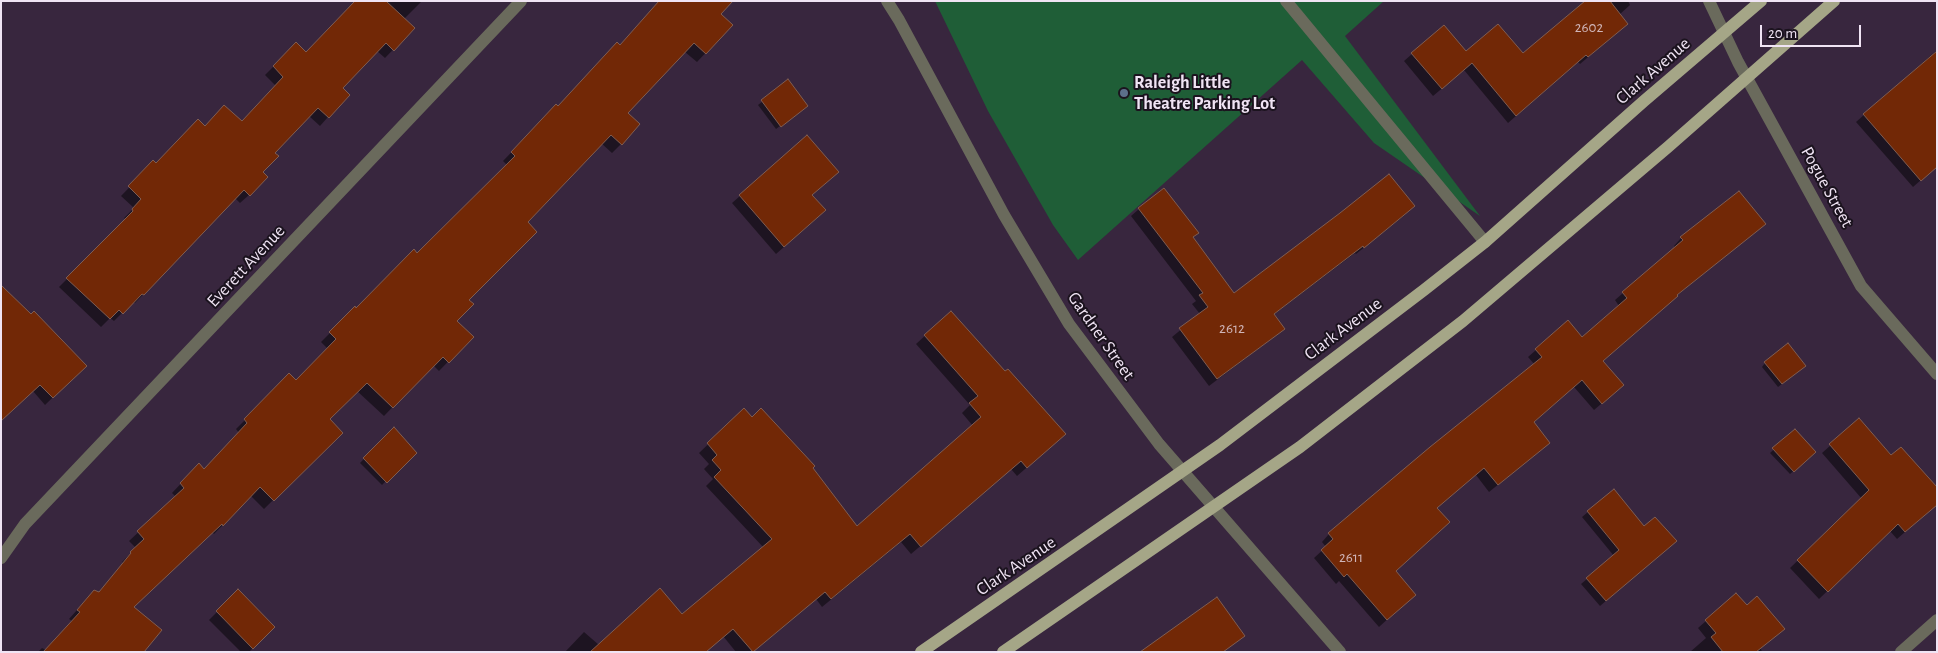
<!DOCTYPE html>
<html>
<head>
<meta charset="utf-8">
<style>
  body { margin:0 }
  #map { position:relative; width:1938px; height:653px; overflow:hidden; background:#38263e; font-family:"Alegreya Sans",sans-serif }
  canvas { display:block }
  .frame { position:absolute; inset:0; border:2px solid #f0e4f4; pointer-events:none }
  .scale { position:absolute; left:1760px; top:25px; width:101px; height:22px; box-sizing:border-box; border:2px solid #f0e4f4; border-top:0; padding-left:6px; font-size:15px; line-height:18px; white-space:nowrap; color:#f0e4f4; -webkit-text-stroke:4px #1b131e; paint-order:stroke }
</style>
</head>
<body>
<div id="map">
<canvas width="1938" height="653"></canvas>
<div class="frame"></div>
<div class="scale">20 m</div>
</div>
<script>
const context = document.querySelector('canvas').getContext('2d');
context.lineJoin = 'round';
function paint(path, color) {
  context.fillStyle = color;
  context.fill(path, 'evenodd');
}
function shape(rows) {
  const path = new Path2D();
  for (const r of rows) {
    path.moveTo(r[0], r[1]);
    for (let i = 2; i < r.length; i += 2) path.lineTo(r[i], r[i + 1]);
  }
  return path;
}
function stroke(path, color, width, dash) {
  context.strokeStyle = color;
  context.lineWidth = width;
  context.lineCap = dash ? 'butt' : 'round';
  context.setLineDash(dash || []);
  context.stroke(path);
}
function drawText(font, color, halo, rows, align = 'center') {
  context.font = font + ' "Alegreya Sans",sans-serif';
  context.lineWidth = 4;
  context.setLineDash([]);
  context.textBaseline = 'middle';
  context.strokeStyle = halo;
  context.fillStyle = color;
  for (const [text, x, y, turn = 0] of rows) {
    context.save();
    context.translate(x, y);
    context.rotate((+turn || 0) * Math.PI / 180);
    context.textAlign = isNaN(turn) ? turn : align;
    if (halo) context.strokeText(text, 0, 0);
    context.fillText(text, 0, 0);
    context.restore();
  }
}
paint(shape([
  [935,1,1384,1,1345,36,1480,216,1374,143,1302,60,1078,260,1053,225,988,111]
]), '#1f5e37');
paint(shape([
  [356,1,422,1,404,19,414,28,385,58,377,51,341,88,349,95,328,117,320,126,309,116,273,153,261,172,266,177,249,195,240,203,235,198,135,303,133,302,114,321,110,318,101,327,59,287,126,220,124,218,134,208,121,196,154,162,156,164,204,128,241,123,276,86,265,75,296,44,306,54],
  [1587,1,1628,1,1630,5,1619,15,1619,31,1580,64,1578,62,1508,123,1464,70,1433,96,1404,61,1412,54,1523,55],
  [719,14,732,25,697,62,685,52,626,113,638,124,621,144,612,153,601,143,526,222,467,300,456,321,472,337,439,371,433,365,384,416,357,391,328,419,341,433,264,509,251,496,214,534,212,532,133,607,104,652,38,652,42,648,46,650,72,621,69,619,85,601,99,593,123,563,122,562,136,548,129,541,176,497,172,493,190,474,204,470,239,433,236,429,290,375,296,382,328,349,321,342,355,308,356,309,417,255,507,165,503,161,556,106,558,107,619,46],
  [1937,50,1937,166,1913,187,1856,122],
  [788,81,803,109,776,129,758,105],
  [811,195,817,218,776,254,732,203,740,196],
  [1139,209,1192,238,1234,294,1406,214,1356,254,1355,253,1273,315,1283,329,1275,336,1209,386,1172,337,1200,314,1192,304,1196,301,1131,216],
  [1764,224,1676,296,1602,362,1614,393,1594,410,1574,387,1533,423,1549,443,1541,450,1489,492,1476,475,1436,508,1394,571,1414,595,1379,627,1339,581,1336,584,1314,558,1326,547,1322,542,1329,534,1535,365,1528,357,1536,350,1582,339,1619,306,1615,300,1675,248,1674,246,1681,238],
  [951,312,1055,443,1017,476,1011,469,911,554,901,542,822,607,816,599,753,652,736,652,723,636,705,652,565,652,584,632,599,645,682,616,763,547,706,486,713,479,704,469,709,464,699,453,744,410,812,468,857,527,973,426,962,413,970,405,916,344],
  [1,354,85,366,45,405],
  [1765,363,1800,370,1778,387,1762,367],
  [1859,420,1937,504,1897,539,1890,531,1819,599,1790,568,1862,499,1822,453],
  [393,429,415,452,382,485,360,463],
  [1795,430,1810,456,1790,474,1770,453],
  [1588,512,1644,528,1670,546,1600,606,1581,584,1614,556,1582,517],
  [238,591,274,627,249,652,241,652,209,620],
  [1747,607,1762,652,1690,652,1706,638,1698,628,1706,621]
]), '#0007');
const building = shape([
  [355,1,386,1,415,28,394,51,386,43,343,88,350,95,329,118,318,108,275,153,279,156,263,172,268,177,250,196,244,190,144,295,142,294,123,314,119,310,110,319,66,278,133,211,132,209,141,199,128,186,153,160,156,163,198,119,205,126,224,105,242,121,283,77,273,66,296,42,306,52,355,1],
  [659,1,733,1,721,14,733,25,706,54,694,43,628,113,640,124,622,145,611,135,528,222,537,232,469,300,474,304,457,321,474,337,449,363,443,357,393,408,367,383,330,419,343,433,274,501,260,487,223,526,222,524,134,607,162,630,144,652,43,652,80,612,77,610,94,590,99,592,131,553,130,552,144,539,137,531,184,488,180,483,199,463,204,469,247,423,244,419,289,373,296,380,336,339,329,332,355,306,356,308,414,249,417,253,515,156,511,152,556,104,558,106,617,42,620,45,659,1],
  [1585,1,1610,1,1628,24,1588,57,1586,55,1516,116,1472,63,1442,89,1411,53,1444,25,1466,51,1498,24,1523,53,1585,1],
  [1937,51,1937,167,1921,181,1863,114,1937,51],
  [788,79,808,106,781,127,761,100,788,79],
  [807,135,839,172,812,195,826,210,784,247,739,195,807,135],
  [1389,174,1415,206,1364,248,1363,246,1274,314,1285,329,1217,379,1179,328,1208,307,1199,295,1203,293,1138,208,1164,188,1199,233,1193,237,1234,293,1340,213,1389,174],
  [1739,191,1766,224,1677,295,1678,296,1603,361,1624,385,1602,404,1582,380,1534,422,1550,443,1498,485,1484,468,1437,508,1450,522,1396,571,1416,595,1387,620,1347,574,1344,577,1321,550,1333,539,1328,533,1430,447,1542,357,1535,349,1568,320,1582,337,1627,298,1622,292,1683,240,1680,237,1739,191],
  [1,285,31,314,34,311,87,366,53,398,40,385,1,421,1,285],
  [951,311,1005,371,1008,369,1066,434,1027,468,1021,461,921,547,910,534,831,599,825,592,753,652,733,629,706,652,590,652,660,588,682,614,772,539,714,477,721,470,712,460,717,455,707,443,744,408,752,417,761,408,815,466,813,468,857,526,981,417,969,403,978,396,924,335,951,311],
  [1788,343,1806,366,1782,384,1764,362,1788,343],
  [1859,418,1891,455,1901,447,1937,487,1937,505,1905,532,1898,524,1828,592,1797,560,1869,490,1829,444,1859,418],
  [394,427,417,453,387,483,363,458,394,427],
  [1795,429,1816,452,1794,472,1772,448,1795,429],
  [1614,489,1644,526,1655,517,1677,541,1606,601,1586,578,1619,550,1587,511,1614,489],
  [238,589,275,627,253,649,216,611,238,589],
  [1736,593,1747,605,1757,596,1785,629,1756,652,1723,652,1711,637,1716,633,1705,620,1736,593],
  [1217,597,1245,636,1223,652,1140,652,1217,597]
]);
paint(building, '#722806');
stroke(building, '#805d51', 1);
stroke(shape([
  [887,1,899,20,1004,215,1069,324,1159,444,1340,652],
  [1286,1,1485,242],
  [1709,1,1738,62,1861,286,1937,374],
  [1,558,25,524,521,1],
  [1901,652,1937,620]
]), '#6a6a5c', 12);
stroke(shape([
  [921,652,1220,445,1424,290,1485,242,1644,101,1761,1],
  [1003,652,1300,447,1463,321,1668,147,1834,1]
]), '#a5a687', 12);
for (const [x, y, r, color] of [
  [1124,93,5,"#5c6f8a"]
]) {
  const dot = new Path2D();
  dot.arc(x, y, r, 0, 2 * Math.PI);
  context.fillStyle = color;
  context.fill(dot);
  stroke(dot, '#1b131e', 2);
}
drawText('15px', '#d0b5b8', null, [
  ["2602",1589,27],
  ["2612",1232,328],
  ["2611",1351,557]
]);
drawText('18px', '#f0e4f4', '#1b131e', [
  ["Clark Avenue",1653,71,-41],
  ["Pogue Street",1827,187,61],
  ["Everett Avenue",246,266,-47],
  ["Clark Avenue",1343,329,-37],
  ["Gardner Street",1101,336,55],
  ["Clark Avenue",1016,566,-34]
]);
drawText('bold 18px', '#f0e4f4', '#1b131e', [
  ["Raleigh Little",1134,83],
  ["Theatre Parking Lot",1134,104]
], 'left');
</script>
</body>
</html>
